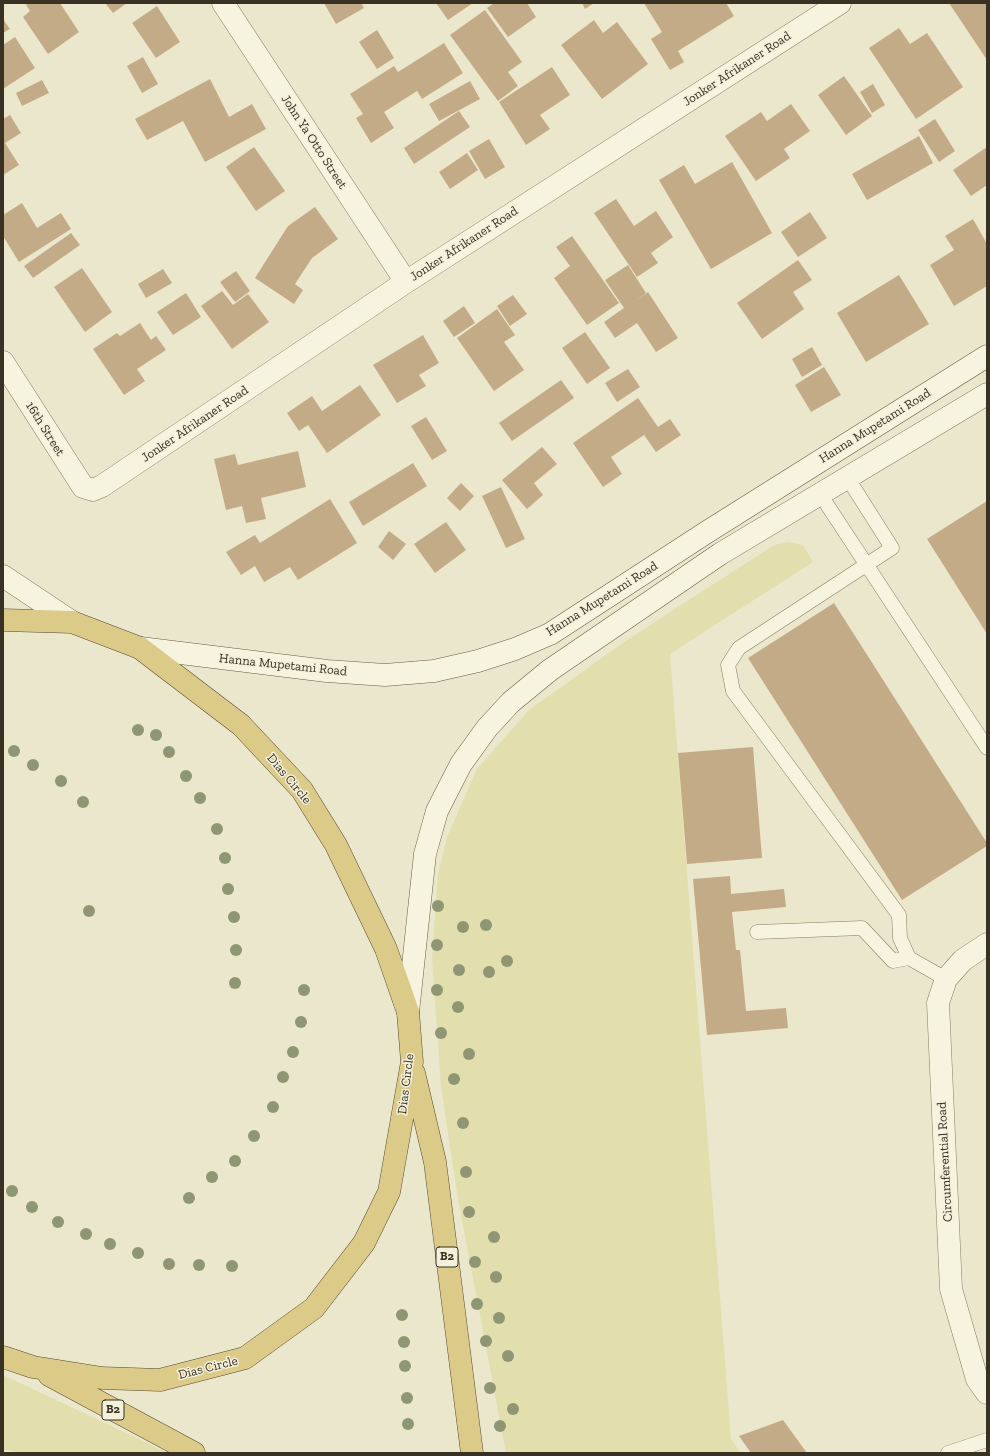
<!DOCTYPE html>
<html>
<head>
<meta charset="utf-8">
<style>
  body { margin:0 }
  #map { position:relative; width:990px; height:1456px; overflow:hidden; background:#ebe7cc; font-family:"Zilla Slab",serif }
  canvas { display:block }
  .frame { position:absolute; inset:0; border:4px solid #393123; pointer-events:none }
</style>
</head>
<body>
<div id="map">
<canvas width="990" height="1456"></canvas>
<div class="frame"></div>
</div>
<script>
const context = document.querySelector('canvas').getContext('2d');
context.lineJoin = 'round';
function paint(path, color) {
  context.fillStyle = color;
  context.fill(path, 'evenodd');
}
function shape(rows) {
  const path = new Path2D();
  for (const r of rows) {
    path.moveTo(r[0], r[1]);
    for (let i = 2; i < r.length; i += 2) path.lineTo(r[i], r[i + 1]);
  }
  return path;
}
function stroke(path, color, width, dash) {
  context.strokeStyle = color;
  context.lineWidth = width;
  context.lineCap = dash ? 'butt' : 'round';
  context.setLineDash(dash || []);
  context.stroke(path);
}
function drawText(font, color, halo, rows, align = 'center') {
  context.font = font + ' "Zilla Slab",serif';
  context.lineWidth = 3;
  context.setLineDash([]);
  context.textBaseline = 'middle';
  context.strokeStyle = halo;
  context.fillStyle = color;
  for (const [text, x, y, turn = 0] of rows) {
    context.save();
    context.translate(x, y);
    context.rotate((+turn || 0) * Math.PI / 180);
    context.textAlign = isNaN(turn) ? turn : align;
    if (halo) context.strokeText(text, 0, 0);
    context.fillText(text, 0, 0);
    context.restore();
  }
}
paint(shape([
  [789,542,803,545,813,562,670,654,731,1439,741,1453,506,1453,458,1199,441,1087,432,958,438,874,447,837,477,769,529,710,624,642,774,545],
  [3,1375,141,1440,167,1453,19,1453,3,1449]
]), '#e3dead');
paint(shape([
  [25,3,60,3,79,32,48,54,23,17,30,11],
  [105,3,127,3,113,13],
  [324,3,361,3,364,8,336,24],
  [436,3,473,3,448,20],
  [494,3,527,3,536,17,508,37,487,8],
  [582,3,594,3,585,9],
  [644,3,726,3,734,16,678,51,684,62,670,70,651,39,662,32],
  [949,3,987,3,987,60],
  [157,6,180,42,156,58,132,23],
  [485,10,522,62,508,72,518,86,498,101,450,35],
  [3,19,10,29,3,33],
  [594,20,603,33,617,22,648,64,602,99,561,45],
  [899,28,910,44,927,33,963,87,916,119,869,48],
  [377,30,394,58,377,69,359,42],
  [15,37,35,68,3,89,3,45],
  [444,43,463,73,422,99,417,91,384,112,394,128,371,143,356,118,363,114,350,94,394,66,398,72],
  [143,57,158,84,142,93,127,66],
  [552,67,570,95,540,115,550,129,526,145,499,102],
  [844,76,872,116,846,135,818,95],
  [210,79,229,117,252,104,266,129,205,162,183,121,147,140,135,119],
  [42,80,49,93,22,106,16,93],
  [470,81,480,99,439,121,429,104],
  [873,84,885,105,872,113,860,92],
  [791,104,810,131,784,149,790,158,756,181,725,136,761,112,767,121],
  [459,111,470,127,414,164,404,148],
  [10,115,21,133,5,143,19,165,3,175,3,119],
  [935,119,955,151,939,162,918,130],
  [919,136,933,163,867,200,852,174],
  [489,139,505,167,485,179,469,151],
  [254,147,285,191,256,211,226,167],
  [987,147,987,185,971,196,953,170],
  [467,153,478,170,450,189,439,172],
  [732,162,772,233,711,269,659,180,684,165,695,184],
  [616,199,634,226,656,211,673,237,651,253,658,263,637,277,594,213],
  [22,203,37,228,61,213,71,229,19,262,3,236,3,215],
  [315,207,338,239,312,258,295,284,303,290,294,304,255,278,288,226],
  [810,212,827,238,798,257,781,232],
  [973,219,987,244,987,286,954,306,930,265,954,250,945,236],
  [71,233,80,245,33,278,24,266],
  [572,236,619,303,587,325,554,278,570,266,556,247],
  [798,260,812,280,793,292,804,309,762,339,737,303],
  [628,265,646,293,634,302,648,292,678,338,656,352,637,323,615,338,604,322,624,308,605,280],
  [82,268,112,312,85,332,54,287],
  [163,269,172,283,146,298,138,284],
  [236,271,250,291,235,302,220,282],
  [899,275,929,324,866,362,837,313],
  [222,291,233,305,248,294,269,322,232,349,201,306],
  [186,293,201,317,173,335,157,312],
  [513,295,527,314,510,326,497,306],
  [464,306,475,323,454,337,443,321],
  [497,309,515,335,504,342,524,370,494,391,457,338],
  [140,323,151,340,156,336,166,350,137,369,145,381,124,395,93,349,117,333,120,336],
  [585,332,610,368,587,384,562,348],
  [423,335,439,363,419,375,426,386,397,403,373,365],
  [812,347,822,365,802,377,792,359],
  [824,367,841,395,811,412,795,385],
  [628,369,640,387,617,402,605,383],
  [561,380,574,398,512,441,499,423],
  [360,385,381,415,327,453,308,425,299,431,287,413,312,396,322,411],
  [638,398,658,427,670,419,681,435,656,452,644,435,611,457,622,474,603,487,573,443],
  [426,417,447,451,432,460,411,426],
  [542,447,557,464,534,483,543,495,527,509,502,480],
  [298,451,306,487,261,498,266,519,246,523,242,506,226,510,214,459,235,454,238,465],
  [413,463,427,486,363,526,349,502],
  [461,483,474,496,460,511,447,498],
  [501,487,525,539,506,548,482,496],
  [330,499,357,543,298,580,290,567,264,582,255,566,241,575,226,552,255,535,260,543],
  [987,501,987,634,927,539],
  [446,522,466,550,435,573,414,544],
  [389,531,406,544,393,560,378,547],
  [834,603,987,843,987,846,902,900,748,658],
  [753,747,762,858,687,864,678,753],
  [730,876,731,894,784,889,786,907,732,912,736,950,740,950,746,1011,786,1008,788,1028,707,1035,693,879],
  [783,1420,807,1453,751,1453,739,1436]
]), '#c4ab87');
const service = shape([
  [847,477,892,548,739,648,728,665,733,691,899,915,900,938,909,958,946,979],
  [820,494,987,748],
  [757,932,862,928,893,961,909,958],
  [948,1453,987,1440]
]);
const minor = shape([
  [223,3,406,282],
  [3,362,83,487,93,490,102,486,406,282,840,3],
  [987,944,963,960,946,979,938,1003,951,1289,977,1379,987,1393]
]);
const secondary = shape([
  [3,576,72,622],
  [140,648,327,671,385,675,434,671,478,661,515,649,550,634,707,532,987,356],
  [408,1012,425,854,437,811,461,764,487,728,511,702,550,670,720,554,987,394]
]);
const trunk = shape([
  [3,620,72,622,140,648,241,725,302,790,336,845,386,949,408,1012,412,1062,389,1192,364,1243,314,1308,245,1358,160,1380,102,1378,33,1367,3,1357],
  [414,1073,435,1162,472,1453],
  [49,1375,194,1453]
]);
stroke(service, '#867c62', 15);
stroke(minor, '#867c62', 23);
stroke(secondary, '#685d45', 23);
stroke(trunk, '#554a35', 23);
stroke(service, '#f6f3df', 14);
stroke(minor, '#f6f3df', 22);
stroke(secondary, '#f6f3df', 22);
stroke(trunk, '#dcca89', 22);
context.fillStyle = '#8e9674';
for (const [x, y] of [
  [138,730],
  [156,735],
  [14,751],
  [169,752],
  [33,765],
  [186,776],
  [61,781],
  [200,798],
  [83,802],
  [217,829],
  [225,858],
  [228,889],
  [438,906],
  [89,911],
  [234,917],
  [486,925],
  [463,927],
  [437,945],
  [236,950],
  [507,961],
  [459,970],
  [489,972],
  [235,983],
  [304,990],
  [437,990],
  [458,1007],
  [301,1022],
  [441,1033],
  [293,1052],
  [469,1054],
  [283,1077],
  [454,1079],
  [273,1107],
  [463,1123],
  [254,1136],
  [235,1161],
  [466,1172],
  [212,1177],
  [12,1191],
  [189,1198],
  [32,1207],
  [469,1212],
  [58,1222],
  [86,1234],
  [494,1237],
  [110,1244],
  [138,1253],
  [475,1262],
  [169,1264],
  [199,1265],
  [232,1266],
  [496,1277],
  [477,1304],
  [402,1315],
  [499,1318],
  [486,1341],
  [404,1342],
  [508,1356],
  [405,1366],
  [490,1388],
  [407,1398],
  [513,1409],
  [408,1424],
  [500,1426]
]) {
  context.beginPath();
  context.arc(x, y, 6, 0, 2 * Math.PI);
  context.fill();
}
for (const [x, y, w] of [
  [447,1257,22],
  [113,1410,22]
]) {
  const box = new Path2D();
  box.roundRect(x - w / 2, y - 10, w, 20, 3);
  context.fillStyle = '#f3f0db';
  context.fill(box);
  stroke(box, '#393123', 1);
}
drawText('bold 12px', '#393123', null, [
  ["B2",447,1257],
  ["B2",113,1410]
]);
drawText('13px', '#393123', '#f3f0db', [
  ["Jonker Afrikaner Road",737,69,-33],
  ["John Ya Otto Street",314,142,57],
  ["Jonker Afrikaner Road",464,244,-33],
  ["Jonker Afrikaner Road",195,424,-34],
  ["Hanna Mupetami Road",875,426,-32],
  ["16th Street",45,429,58],
  ["Hanna Mupetami Road",602,599,-32],
  ["Hanna Mupetami Road",283,665,6],
  ["Dias Circle",289,779,50],
  ["Dias Circle",406,1084,-83],
  ["Circumferential Road",945,1162,-93],
  ["Dias Circle",208,1368,-14]
]);
</script>
</body>
</html>
